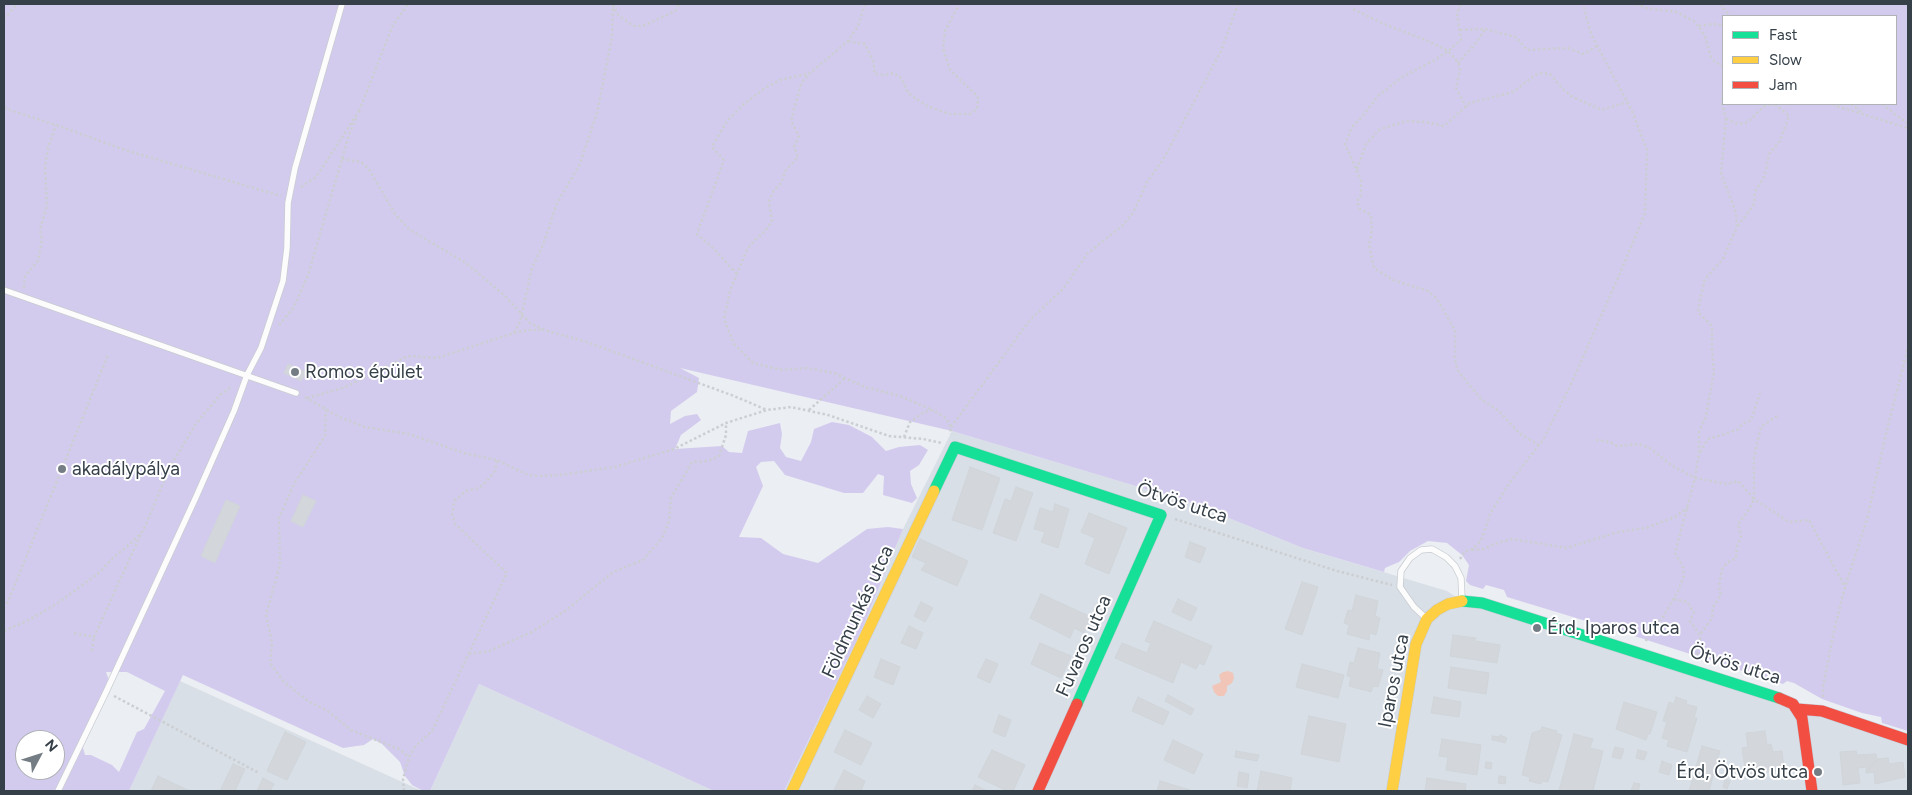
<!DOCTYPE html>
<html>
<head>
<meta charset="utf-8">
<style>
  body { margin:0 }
  #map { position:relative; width:1912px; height:795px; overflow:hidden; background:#ebeef2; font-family:Figtree,sans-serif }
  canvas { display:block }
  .frame { position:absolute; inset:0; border:5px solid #364049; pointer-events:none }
  .legend { position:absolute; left:1722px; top:15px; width:175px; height:90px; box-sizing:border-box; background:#fff; border:1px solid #afb3b6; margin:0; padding:6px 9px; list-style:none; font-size:15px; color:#364049 }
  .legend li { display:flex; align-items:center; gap:10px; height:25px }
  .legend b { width:25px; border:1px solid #afb3b6 }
  .north { position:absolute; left:15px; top:730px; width:50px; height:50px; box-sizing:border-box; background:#fff; border:1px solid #afb3b6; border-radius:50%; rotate:50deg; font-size:14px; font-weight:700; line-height:20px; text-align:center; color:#364049 }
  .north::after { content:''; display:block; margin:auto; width:18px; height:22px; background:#757d84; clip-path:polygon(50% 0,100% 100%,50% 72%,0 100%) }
</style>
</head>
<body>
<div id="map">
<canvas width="1912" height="795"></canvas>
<div class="frame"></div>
<ul class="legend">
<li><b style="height:6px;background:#16e098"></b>Fast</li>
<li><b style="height:6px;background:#ffcf43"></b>Slow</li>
<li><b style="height:6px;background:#f24e42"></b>Jam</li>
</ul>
<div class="north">N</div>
</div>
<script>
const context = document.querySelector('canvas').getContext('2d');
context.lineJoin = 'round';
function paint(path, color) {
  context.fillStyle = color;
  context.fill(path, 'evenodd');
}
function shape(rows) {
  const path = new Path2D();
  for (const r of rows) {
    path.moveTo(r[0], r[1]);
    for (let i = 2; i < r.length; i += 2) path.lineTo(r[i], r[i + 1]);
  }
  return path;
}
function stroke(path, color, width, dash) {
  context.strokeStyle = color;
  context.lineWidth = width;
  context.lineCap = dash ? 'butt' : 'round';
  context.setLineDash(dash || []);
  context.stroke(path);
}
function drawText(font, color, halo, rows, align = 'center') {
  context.font = font + ' Figtree,sans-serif';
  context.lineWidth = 4;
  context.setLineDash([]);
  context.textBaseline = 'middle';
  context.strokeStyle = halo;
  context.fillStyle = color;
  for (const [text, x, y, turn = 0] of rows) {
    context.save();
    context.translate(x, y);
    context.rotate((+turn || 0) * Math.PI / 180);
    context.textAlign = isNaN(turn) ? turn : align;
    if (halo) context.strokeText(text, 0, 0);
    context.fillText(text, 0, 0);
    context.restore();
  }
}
paint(shape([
  [952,431,1189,502,1303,548,1447,591,1462,601,1908,740,1908,791,784,791,862,629,903,529],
  [180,681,422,791,129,791],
  [479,684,714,791,430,791]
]), '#d8dfe6');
paint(shape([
  [4,4,1908,4,1908,731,1882,723,1881,717,1862,713,1822,699,1794,683,1787,681,1783,684,1622,632,1507,597,1504,590,1486,585,1483,589,1470,585,1466,581,1469,565,1462,555,1447,543,1428,541,1410,551,1399,562,1385,568,1384,572,1303,548,1189,502,952,431,680,368,699,378,697,392,671,411,670,424,685,416,697,414,701,420,681,435,675,449,722,446,729,452,742,453,748,431,780,423,782,434,780,448,786,457,801,461,811,442,814,429,832,422,849,425,872,437,886,451,899,447,920,445,928,450,919,465,910,471,911,484,917,498,912,503,883,495,884,476,878,474,863,493,844,493,785,475,774,461,761,462,756,467,763,486,739,537,761,538,783,554,818,563,867,529,888,527,903,529,862,629,784,791,714,791,479,684,430,791,423,791,412,785,405,776,400,762,382,744,373,739,364,745,343,748,183,675,129,791,4,791],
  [1723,16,1896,16,1896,104,1723,104],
  [106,672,127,672,165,691,144,729,137,732,119,772,112,765,91,755,85,755,83,748,86,730,111,686],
  [25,740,55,740,55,770,25,770]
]), '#d3cbee');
paint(shape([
  [1228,671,1233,673,1234,678,1232,683,1227,686,1227,691,1224,696,1218,696,1214,692,1212,686,1221,682,1219,675,1223,672]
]), '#f1c6b9');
const building = shape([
  [288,364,306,372,301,381,284,373,288,364],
  [970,467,1000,478,982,530,952,520,970,467],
  [1016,487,1033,493,1016,541,993,533,1005,499,1011,501,1016,487],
  [303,495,316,501,303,527,291,521,303,495],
  [226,500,240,506,215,563,201,556,226,500],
  [1055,504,1069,509,1058,548,1041,542,1045,532,1034,529,1040,508,1053,512,1055,504],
  [1089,513,1127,528,1109,574,1085,564,1095,538,1081,532,1089,513],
  [920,539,968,561,957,586,921,570,926,563,912,557,920,539],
  [1190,542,1206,548,1200,563,1185,557,1190,542],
  [1302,582,1318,587,1302,635,1285,629,1302,582],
  [1041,594,1091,617,1084,633,1074,628,1070,638,1030,618,1041,594],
  [1356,595,1378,601,1375,616,1380,618,1376,635,1370,633,1369,640,1347,634,1349,625,1344,623,1348,610,1352,611,1356,595],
  [1178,599,1197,608,1191,621,1172,612,1178,599],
  [921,602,933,608,925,622,914,616,921,602],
  [1154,621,1212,646,1204,665,1199,663,1196,669,1181,662,1173,683,1115,658,1122,643,1147,653,1151,643,1145,641,1154,621],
  [909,626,923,633,916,649,901,643,909,626],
  [1453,635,1476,638,1475,641,1500,645,1497,663,1450,656,1453,635],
  [1040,643,1071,656,1061,678,1031,664,1040,643],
  [1358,648,1380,653,1377,669,1383,670,1378,687,1373,686,1371,692,1349,686,1351,677,1347,676,1350,662,1354,663,1358,648],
  [881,659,900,667,893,685,874,677,881,659],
  [986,659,998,664,990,683,977,677,986,659],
  [1302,664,1344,675,1338,698,1296,687,1302,664],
  [1451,667,1489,673,1486,694,1448,688,1451,667],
  [1168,695,1194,709,1191,715,1165,701,1168,695],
  [867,696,881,704,873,718,859,710,867,696],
  [1138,697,1169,712,1163,725,1132,711,1138,697],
  [1434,697,1461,702,1459,717,1431,713,1434,697],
  [1676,697,1687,701,1686,704,1697,707,1694,718,1697,718,1687,752,1667,746,1669,740,1662,738,1667,722,1663,721,1669,702,1674,704,1676,697],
  [1624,702,1657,712,1650,734,1648,734,1646,740,1616,729,1624,702],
  [999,715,1011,720,1005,737,993,732,999,715],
  [1309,716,1346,724,1339,762,1301,754,1309,716],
  [1542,727,1557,731,1556,733,1562,735,1548,782,1542,781,1541,784,1529,781,1530,777,1522,775,1532,733,1541,730,1542,727],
  [845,730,872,743,861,765,834,752,845,730],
  [1765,731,1767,745,1771,744,1773,752,1782,751,1784,769,1746,775,1742,748,1748,747,1746,733,1765,731],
  [285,732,306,742,287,780,267,771,285,732],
  [1574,734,1593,739,1590,748,1603,751,1593,791,1559,791,1574,734],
  [1500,735,1507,738,1505,743,1498,741,1500,735],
  [1492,736,1500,737,1498,741,1492,740,1492,736],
  [1442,739,1481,745,1477,775,1446,770,1448,757,1439,756,1442,739],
  [1173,740,1203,754,1194,774,1164,760,1173,740],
  [1702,746,1720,751,1709,791,1689,791,1702,746],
  [1615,747,1624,749,1621,759,1612,757,1615,747],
  [992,750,1025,765,1013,791,1007,791,978,777,992,750],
  [1638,750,1647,752,1644,760,1636,758,1638,750],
  [1236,751,1259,755,1257,761,1235,757,1236,751],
  [1856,751,1857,755,1876,754,1877,759,1866,773,1866,767,1858,768,1860,783,1843,785,1840,752,1856,751],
  [1888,758,1889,764,1903,762,1905,777,1875,784,1874,772,1866,773,1877,759,1888,758],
  [1662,761,1672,765,1669,775,1659,772,1662,761],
  [1486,762,1492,763,1491,769,1485,768,1486,762],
  [233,764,245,769,235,791,220,791,233,764],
  [844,770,865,781,861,791,834,790,844,770],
  [1261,771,1292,778,1290,791,1257,791,1261,771],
  [1239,772,1249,774,1247,788,1237,786,1239,772],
  [158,776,179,786,176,791,151,791,158,776],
  [1499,776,1506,777,1505,784,1498,783,1499,776],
  [263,778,274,784,270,791,257,791,263,778],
  [1427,778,1466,784,1465,791,1425,791,1427,778],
  [1725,779,1730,781,1727,789,1723,787,1725,779],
  [1160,781,1190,790,1189,791,1157,791,1160,781],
  [1634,783,1640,784,1638,791,1631,791,1634,783],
  [975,785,987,791,972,791,975,785],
  [179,786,190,791,176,791,179,786]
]);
paint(building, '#d3d7dc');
stroke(building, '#d0d5da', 1);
const lane = shape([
  [4,290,296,393],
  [1427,619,1414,607,1400,587,1401,571,1410,558,1421,550,1432,549,1446,557,1455,566,1461,578,1462,598],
  [58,791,106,692,196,497,234,411,247,375,261,348,283,281,287,248,288,203,295,168,342,4]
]);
const fast = shape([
  [934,491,955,447,1161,515,1077,704],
  [1462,601,1482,603,1779,698]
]);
const slow = shape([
  [792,791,934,491],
  [1392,791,1416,644,1427,619,1437,610,1448,604,1462,601]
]);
const jam = shape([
  [1779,698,1793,704,1802,718,1812,791],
  [1797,709,1822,711,1908,740],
  [1038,791,1077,704]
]);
stroke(lane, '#c8ccd0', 7);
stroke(fast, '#c4cbd5', 12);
stroke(slow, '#c4cbd5', 12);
stroke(jam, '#c4cbd5', 12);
stroke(shape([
  [865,4,858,26,848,41,809,74,801,84,791,121,799,136,794,147,798,157,786,170,781,183,773,192,769,202,772,221,766,230,750,245,745,254,730,291,724,319,734,344,753,363,782,370,807,368,834,373,865,387,900,396,933,410],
  [1460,4,1457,15,1461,40,1448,51,1433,61,1402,77,1378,96,1361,118,1352,127,1345,144,1361,180,1361,195,1357,201,1360,209,1371,215,1372,230,1369,245,1374,268,1393,280,1428,291,1437,299,1455,330,1455,360,1458,371,1481,399,1499,411,1519,433,1539,445],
  [1636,4,1646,8,1677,12,1695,22,1705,36,1711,57,1714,61,1723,67],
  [1720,4,1730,16],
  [613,5,617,14,633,26,643,26,675,11,679,4],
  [1353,9,1384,24,1428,41,1448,51,1458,62,1460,70,1456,88,1466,107],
  [4,19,17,4],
  [1699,26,1714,24,1723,26],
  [1460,30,1485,29,1516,37,1527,50,1568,48,1583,54,1597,46],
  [848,41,865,44,873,61,875,74,884,75,894,73,902,79,908,93,927,106,949,114,970,114,977,109,978,97,950,70,943,48,945,31,959,4],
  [1458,63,1476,43,1485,29],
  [1833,104,1836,106,1908,128],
  [1851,104,1863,113],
  [1882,104,1908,124],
  [4,108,56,125,125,150,281,196],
  [359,111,393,25,408,4],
  [1726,119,1739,124,1748,122,1763,107,1771,104],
  [342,159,361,162,369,169,395,214,410,230,466,263,504,295,530,323,544,330,584,341,734,396,767,410],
  [1357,169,1366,144,1380,129,1407,121,1426,122,1444,126,1470,103,1513,92,1538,73,1550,74,1562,88,1571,96,1602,110,1627,102],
  [301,187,316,177,359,111],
  [1738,226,1754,204,1755,192,1765,175,1769,154,1780,141,1789,116,1775,104],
  [737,274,714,249,697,234,724,160,712,147,727,121,744,104,765,88,780,80,807,74],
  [24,288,25,276,38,261,42,239,40,230,47,205,45,167,48,148,56,125],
  [279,325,294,307,308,275,349,135,357,116],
  [514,333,527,330,543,330],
  [305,397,339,417,365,427,409,434,464,453,497,460,526,474,534,476,560,475,615,467,674,449,726,423,767,410,791,407,828,415,889,436,923,439,942,443],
  [307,398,343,388,408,356,437,358,514,333,520,322,532,268,543,245,557,203,579,166,597,113,612,37,613,4],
  [326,409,325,436,294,484,279,518,280,565,266,615,272,643,270,663,284,682,308,701,328,711,351,730,399,749,409,757],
  [809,410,845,378],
  [1777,416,1761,427,1754,457,1754,499,1789,522,1809,520,1845,587],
  [951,427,1030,320,1063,289,1087,254,1123,225,1133,213,1147,182,1164,158,1221,51,1238,4],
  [904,437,910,422,924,412,933,410,946,418,951,427,950,434],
  [1596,440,1610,442,1617,446,1639,444,1650,448,1671,465,1695,478,1727,484,1738,481,1754,499,1750,508,1738,524,1741,536,1737,546,1736,558,1727,563,1722,569,1719,586,1721,595,1713,607,1712,618,1700,635],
  [1700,452,1708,439,1737,430,1742,424,1751,420,1760,393],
  [1175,519,1337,571,1392,585],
  [1472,550,1484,549,1494,544,1512,539,1567,548,1618,532,1646,528,1675,517,1688,507],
  [1460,559,1465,551,1471,550,1481,541,1491,512,1511,481,1543,440,1572,382,1621,271,1645,213,1647,150,1632,111,1591,34,1583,4],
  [1674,599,1687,602,1694,612,1690,621,1700,635,1700,643,1697,655],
  [7,604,108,355],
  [4,631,29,620,58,603,100,572,113,558,132,542,143,531,171,465,195,425,220,395,232,386],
  [74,633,94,637,141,534],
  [1646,641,1652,625,1662,619,1678,591,1684,576,1683,567,1675,553,1695,478,1699,454,1699,432,1706,416,1714,372,1712,349,1712,326,1698,312,1700,299,1705,279,1723,259,1737,227,1736,213,1721,173,1726,119,1722,103,1723,92],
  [92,651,94,637],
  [469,654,489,651,532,632,565,611,613,572,643,560,662,538,669,521,671,498,692,462,708,461,719,456,726,435,726,423],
  [114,696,259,773],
  [1823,697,1823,687,1833,635,1845,587,1867,519,1885,438,1908,347],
  [404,791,403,779,409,757,415,747,432,731,507,573,455,524,452,513,455,500,466,491,479,488,486,482,495,471,497,460]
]), '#cbced2', 2.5, [2.5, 2.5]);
stroke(lane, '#fcfcfd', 5.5);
stroke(fast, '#16e098', 11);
stroke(slow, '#ffcf43', 11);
stroke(jam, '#f24e42', 11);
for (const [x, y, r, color] of [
  [295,372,5,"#757d84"],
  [62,469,5,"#757d84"],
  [1537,628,5,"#757d84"],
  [1818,772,5,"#757d84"]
]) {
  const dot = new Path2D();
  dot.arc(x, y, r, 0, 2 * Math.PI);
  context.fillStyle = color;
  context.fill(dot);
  stroke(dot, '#fff', 2);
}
drawText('19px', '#364049', '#fff', [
  ["Romos épület",305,372],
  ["akadálypálya",72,469],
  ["Érd, Iparos utca",1547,628],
  ["Érd, Ötvös utca",1808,772,"right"]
], 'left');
drawText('19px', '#364049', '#fff', [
  ["Ötvös utca",1182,503,18],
  ["Földmunkás utca",858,612,-65],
  ["Fuvaros utca",1084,646,-66],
  ["Ötvös utca",1735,665,17],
  ["Iparos utca",1394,681,-79]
]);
</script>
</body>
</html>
